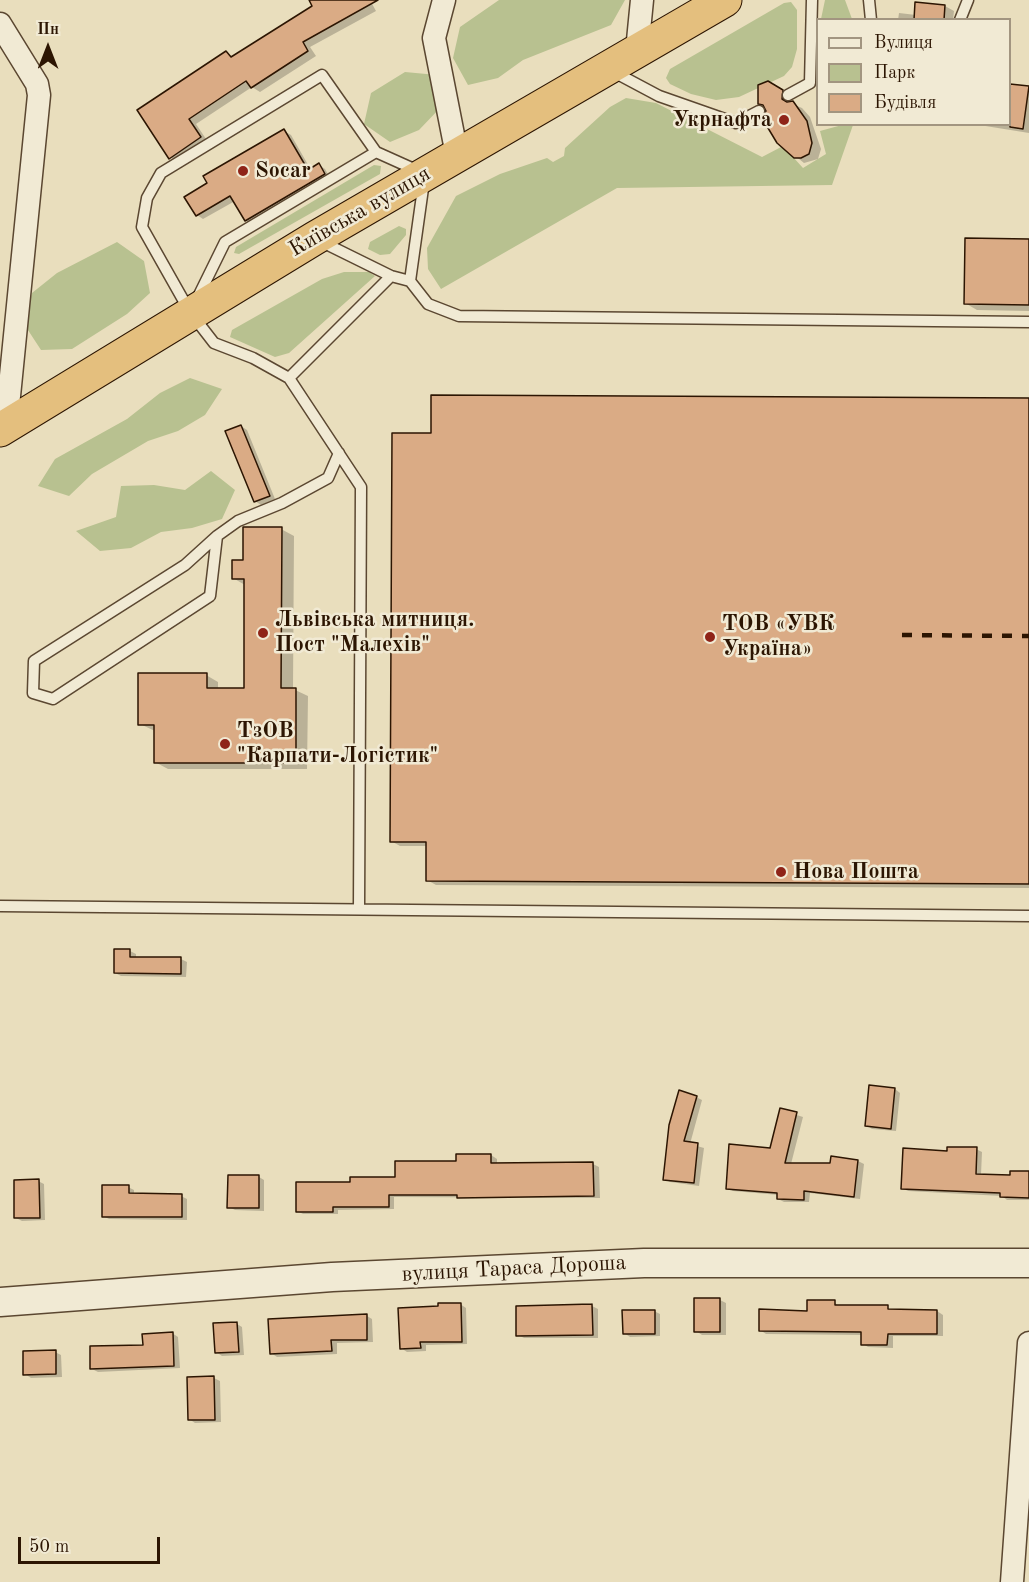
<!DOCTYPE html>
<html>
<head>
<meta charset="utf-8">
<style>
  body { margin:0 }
  #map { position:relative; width:1029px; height:1582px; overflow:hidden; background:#e9debd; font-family:"Old Standard TT",serif }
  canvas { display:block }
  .legend { position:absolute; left:816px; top:18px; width:195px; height:108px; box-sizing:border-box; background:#f1ead4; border:2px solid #a29580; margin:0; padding:8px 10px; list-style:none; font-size:18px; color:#2c1502 }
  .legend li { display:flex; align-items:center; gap:12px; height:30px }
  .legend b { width:30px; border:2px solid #a29580 }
  .north { position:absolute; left:18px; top:18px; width:60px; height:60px; -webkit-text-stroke:4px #f1ead4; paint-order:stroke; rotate:0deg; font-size:16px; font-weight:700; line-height:24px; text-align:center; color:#2c1502 }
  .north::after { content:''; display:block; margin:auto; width:21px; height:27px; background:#2c1502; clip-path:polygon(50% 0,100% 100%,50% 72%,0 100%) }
  .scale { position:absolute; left:18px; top:1537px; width:142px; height:27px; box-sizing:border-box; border:3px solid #2c1502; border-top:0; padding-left:8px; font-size:18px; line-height:21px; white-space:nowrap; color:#2c1502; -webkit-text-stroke:4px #f1ead4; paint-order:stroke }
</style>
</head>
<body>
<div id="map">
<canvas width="1029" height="1582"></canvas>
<ul class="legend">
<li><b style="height:8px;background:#f1ead4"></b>Вулиця</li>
<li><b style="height:16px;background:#b8c190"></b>Парк</li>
<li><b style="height:16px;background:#daab85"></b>Будівля</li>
</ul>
<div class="north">Пн</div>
<div class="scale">50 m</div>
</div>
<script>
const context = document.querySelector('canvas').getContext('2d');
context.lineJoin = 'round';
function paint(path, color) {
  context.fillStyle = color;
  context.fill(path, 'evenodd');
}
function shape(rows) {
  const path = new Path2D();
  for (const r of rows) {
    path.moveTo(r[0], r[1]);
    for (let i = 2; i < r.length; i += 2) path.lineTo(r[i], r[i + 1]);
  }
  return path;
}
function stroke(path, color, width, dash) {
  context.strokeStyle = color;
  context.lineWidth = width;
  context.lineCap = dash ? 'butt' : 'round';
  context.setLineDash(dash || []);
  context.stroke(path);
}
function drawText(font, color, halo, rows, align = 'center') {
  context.font = font + ' "Old Standard TT",serif';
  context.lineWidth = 5;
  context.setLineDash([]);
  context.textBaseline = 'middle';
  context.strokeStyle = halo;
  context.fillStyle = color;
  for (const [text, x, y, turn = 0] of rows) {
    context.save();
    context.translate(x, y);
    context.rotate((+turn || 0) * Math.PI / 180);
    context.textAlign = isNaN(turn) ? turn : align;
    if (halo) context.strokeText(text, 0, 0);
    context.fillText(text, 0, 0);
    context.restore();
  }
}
paint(shape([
  [499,0,625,0,611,25,523,60,498,78,468,85,453,58,460,27],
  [825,0,845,0,852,19,821,19],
  [791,2,797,10,797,49,792,67,784,76,739,97,716,100,691,94,670,84,666,78,670,69,784,3],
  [405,72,437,75,441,107,419,130,390,142,364,124,371,93],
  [626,98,656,103,762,157,783,146,803,168,826,154,820,131,842,125,853,125,832,185,617,188,441,289,428,269,427,248,456,196,500,174,547,158,553,162,564,156,565,148,610,107],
  [374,165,381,166,380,174,239,254,234,253,236,247],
  [399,226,406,229,406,235,390,254,380,255,368,249,370,242],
  [117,242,144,261,150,293,127,314,72,349,41,350,24,324,32,293,57,273],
  [344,272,369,272,375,276,289,353,275,357,230,337,232,330,322,279],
  [190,378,222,389,205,415,178,431,148,441,92,474,69,496,38,486,55,459,127,419,160,393],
  [211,471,235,490,222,519,192,528,161,532,131,548,100,551,76,531,116,517,121,486,154,485,185,490]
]), '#b8c190');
paint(shape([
  [313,0,370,0,376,11,310,47,316,56,260,92,252,87,196,124,208,142,178,162,170,157,139,111,226,53,234,57,314,6],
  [945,6,954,11,953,20,898,20,899,13,916,15],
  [1010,85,1029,88,1029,133,973,124,1010,124],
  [780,90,790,95,790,103,802,108,810,117,821,149,818,159,804,163,778,142],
  [284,131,291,135,311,170,319,165,325,169,330,178,253,224,246,220,235,201,203,219,197,215],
  [1029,241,1029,311,977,310,965,303],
  [1029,399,1029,888,436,885,427,880,427,846,400,846,391,841,433,435],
  [241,426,247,430,275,499,261,505,255,501],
  [281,529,294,536,293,689,308,696,307,769,168,769,155,762,155,731,140,724,206,675,218,682,218,690,245,690,245,585,233,578,244,562],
  [130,951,136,954,136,958,181,959,187,962,186,977,121,976,115,973],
  [895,1089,900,1093,896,1131,872,1129,866,1125],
  [696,1097,702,1100,690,1144,704,1148,699,1186,670,1182,664,1179],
  [781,1110,803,1117,791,1164,832,1165,858,1161,864,1164,860,1199,810,1193,809,1202,784,1202,778,1199,779,1195,733,1191,727,1188,771,1149],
  [976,1149,982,1152,981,1175,1011,1176,1029,1173,1029,1200,1007,1200,1002,1196,908,1191,902,1188,949,1152],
  [491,1155,497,1159,497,1165,593,1164,599,1167,600,1198,394,1197,394,1209,338,1210,338,1214,303,1214,297,1211,352,1183,396,1178],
  [259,1177,264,1180,264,1211,235,1210,229,1207],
  [38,1181,44,1184,45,1220,22,1221,16,1218],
  [128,1187,134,1190,134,1195,181,1196,187,1199,187,1220,109,1219,103,1216],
  [720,1300,726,1303,726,1335,702,1335,696,1331],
  [834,1302,840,1307,937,1311,943,1315,943,1336,893,1336,893,1348,868,1347,863,1344,863,1335,766,1334,760,1330],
  [460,1304,466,1308,467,1344,426,1345,426,1351,407,1352,401,1348],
  [592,1306,598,1309,598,1338,524,1338,518,1335],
  [654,1311,660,1314,660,1336,630,1337,624,1333],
  [367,1316,372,1319,373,1342,337,1343,337,1354,277,1357,271,1353],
  [237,1324,242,1327,244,1355,222,1356,216,1352],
  [172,1333,178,1337,180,1368,98,1372,92,1369],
  [55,1352,61,1355,62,1377,31,1378,25,1374],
  [214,1378,220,1381,221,1422,195,1423,189,1419]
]), '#0003');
const building = shape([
  [309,0,378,0,303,42,308,51,251,88,246,81,189,119,201,137,169,159,137,110,226,51,231,57,312,6,309,0],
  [915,2,945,5,944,20,914,20,915,2],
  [768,81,783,90,782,99,787,102,793,101,807,121,812,143,809,154,801,158,794,158,777,143,762,118,766,111,763,105,758,104,758,85,768,81],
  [1010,84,1029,86,1023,129,1010,127,1010,84],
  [284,129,308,170,319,163,325,174,245,221,230,196,196,216,184,197,207,183,203,176,284,129],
  [965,238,1029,239,1029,305,964,304,965,238],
  [431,395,1029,398,1029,884,426,881,426,842,390,842,392,433,431,433,431,395],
  [241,425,270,496,254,502,225,431,241,425],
  [243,527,282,527,281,688,296,688,296,763,154,763,154,725,138,725,138,673,207,673,207,688,244,688,244,579,232,579,232,560,243,560,243,527],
  [114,949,130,949,130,957,181,957,181,974,114,973,114,949],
  [869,1085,895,1088,891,1129,865,1126,869,1085],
  [679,1090,697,1096,684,1141,698,1143,694,1183,663,1180,669,1125,679,1090],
  [780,1108,797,1112,785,1163,830,1163,831,1156,858,1160,854,1197,804,1191,804,1200,777,1199,777,1193,726,1189,729,1144,770,1148,780,1108],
  [947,1147,977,1147,976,1174,1010,1175,1010,1171,1029,1171,1029,1198,1000,1197,1000,1193,901,1189,903,1148,947,1151,947,1147],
  [456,1154,491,1154,491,1163,593,1162,594,1196,457,1198,457,1195,389,1195,389,1207,333,1207,333,1212,296,1212,296,1182,350,1182,350,1177,395,1177,395,1161,456,1161,456,1154],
  [228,1175,259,1175,259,1208,227,1208,228,1175],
  [39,1179,40,1218,14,1218,14,1180,39,1179],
  [102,1185,129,1185,129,1193,182,1194,182,1217,102,1217,102,1185],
  [694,1298,720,1298,720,1332,694,1332,694,1298],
  [807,1300,835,1300,835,1305,888,1305,888,1309,937,1310,937,1334,888,1334,887,1345,861,1345,861,1332,759,1331,759,1309,807,1311,807,1300],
  [438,1303,461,1303,462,1342,420,1342,421,1348,400,1349,398,1308,438,1306,438,1303],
  [592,1304,593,1335,516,1336,516,1306,592,1304],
  [622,1310,655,1310,655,1334,623,1334,622,1310],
  [367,1314,367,1340,331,1340,332,1351,270,1354,268,1319,367,1314],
  [237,1322,239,1352,215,1353,213,1323,237,1322],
  [173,1332,174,1366,90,1369,90,1346,143,1345,142,1334,173,1332],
  [56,1350,56,1374,23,1375,23,1351,56,1350],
  [214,1376,215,1420,188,1420,187,1377,214,1376]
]);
paint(building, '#daab85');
stroke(building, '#2c1502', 1.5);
const service = shape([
  [869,0,871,20],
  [960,20,968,0],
  [612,71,659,96,736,123,759,111],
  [788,95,810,83,812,0],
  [320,241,391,276,410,281,428,304,459,316,1029,322],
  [197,299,225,242,376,152,425,174,410,281],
  [289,378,391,276],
  [217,536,210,596,53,699,33,693,34,661,185,565,217,536,238,521,282,503,328,478,339,453],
  [0,906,1029,916],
  [359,908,361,487,289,378,253,358,214,343,190,312,142,227,147,198,161,173,322,75,376,152]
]);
const minor = shape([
  [444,0,434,38,457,155],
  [0,24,37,84,39,95,6,426],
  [637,51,642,0],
  [1012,1582,1029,1343]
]);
const tertiary = shape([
  [0,1302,332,1277,644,1263,1029,1263]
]);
const trunk = shape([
  [0,430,315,238,725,0]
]);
stroke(service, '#5b4731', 13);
stroke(minor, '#5b4731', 25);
stroke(tertiary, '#5b4731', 31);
stroke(trunk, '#2c1502', 35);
stroke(service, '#f1ead4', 10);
stroke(minor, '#f1ead4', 22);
stroke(tertiary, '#f1ead4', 28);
stroke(trunk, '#e4bf7e', 33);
stroke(shape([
  [902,635,1029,636]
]), '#2c1502', 4.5, [10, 10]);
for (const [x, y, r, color] of [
  [784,120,6,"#8f2418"],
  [243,171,6,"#8f2418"],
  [263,633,6,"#8f2418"],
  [710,637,6,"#8f2418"],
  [225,744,6,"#8f2418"],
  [781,872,6,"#8f2418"]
]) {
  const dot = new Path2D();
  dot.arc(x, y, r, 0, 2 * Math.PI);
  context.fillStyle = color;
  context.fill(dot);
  stroke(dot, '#f1ead4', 2);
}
drawText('bold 22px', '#2c1502', '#f1ead4', [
  ["Укрнафта",772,120,"right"],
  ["Socar",255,171],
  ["Львівська митниця.",275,620],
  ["Пост \"Малехів\"",275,645],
  ["ТОВ «УВК",722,624],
  ["Україна»",722,649],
  ["ТзОВ",237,731],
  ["\"Карпати-Логістик\"",237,756],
  ["Нова Пошта",793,872]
], 'left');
drawText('22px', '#2c1502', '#f1ead4', [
  ["Київська вулиця",360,212,-30],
  ["вулиця Тараса Дороша",514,1269,-3]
]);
</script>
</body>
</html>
